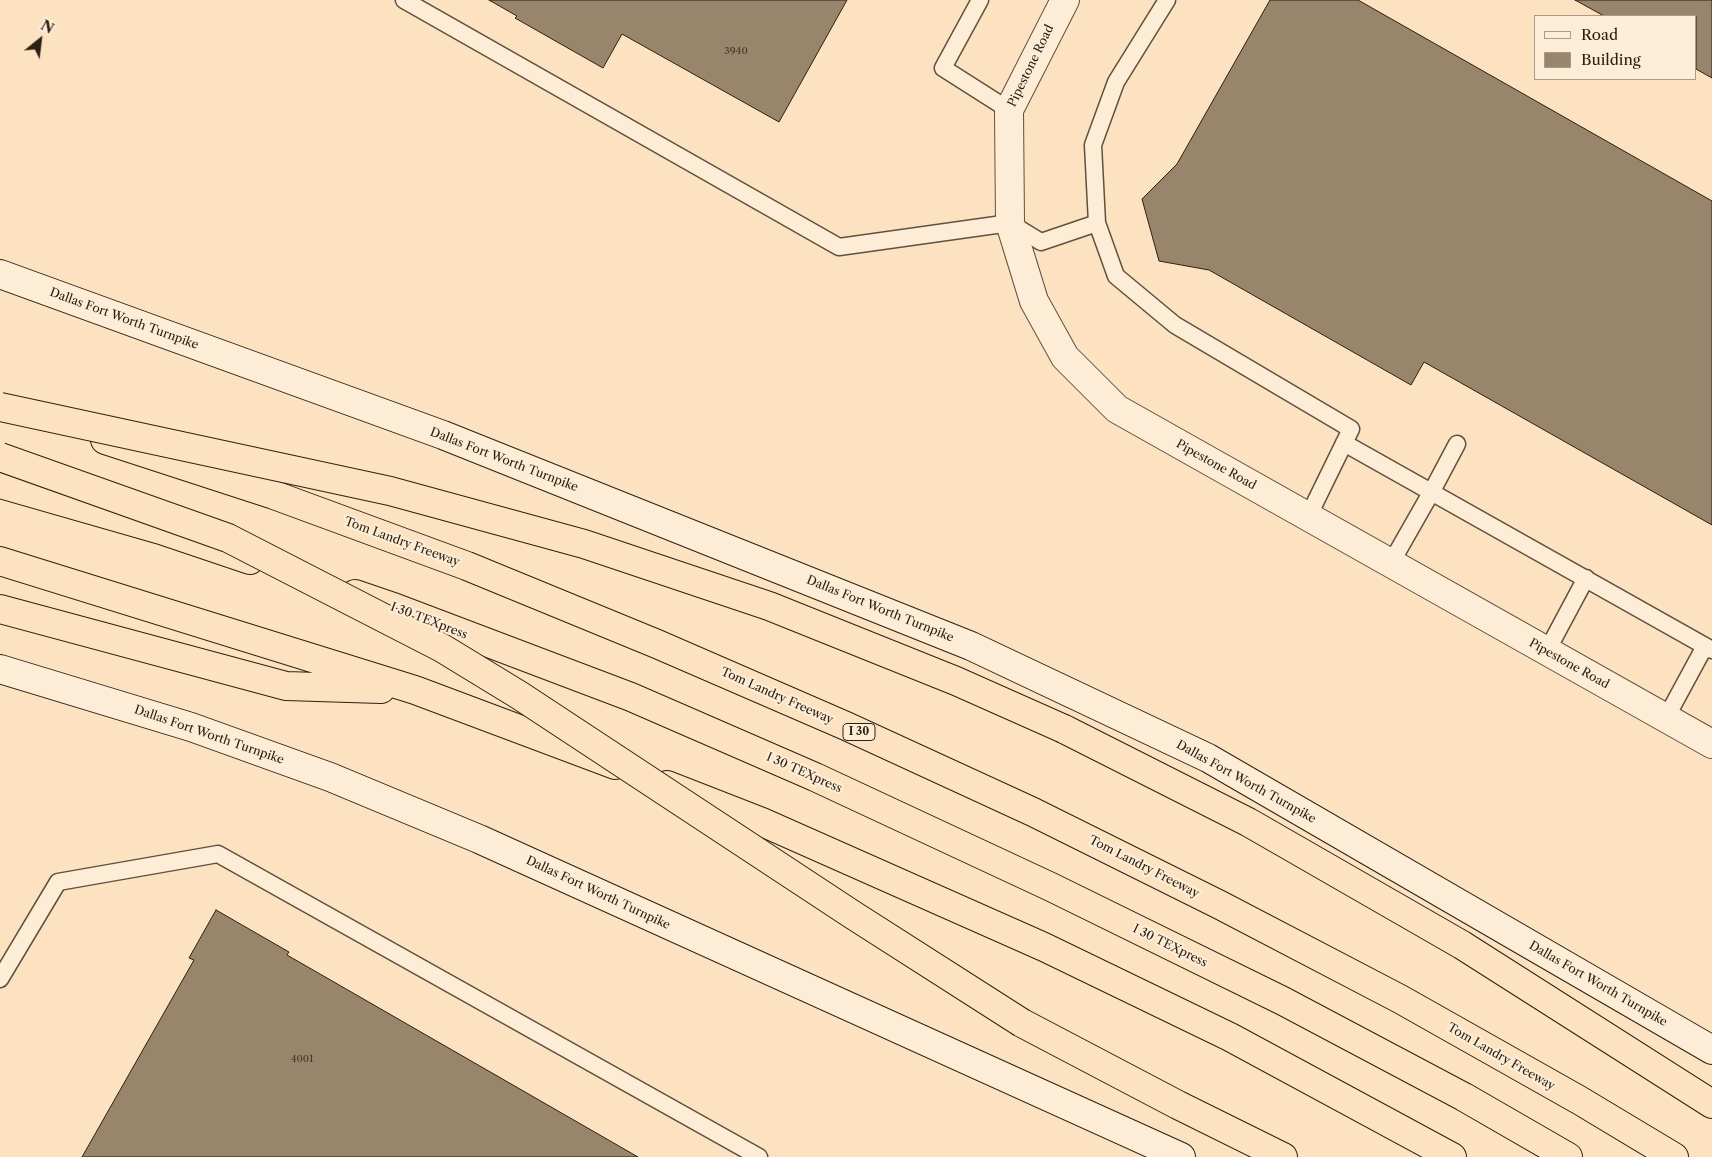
<!DOCTYPE html>
<html>
<head>
<meta charset="utf-8">
<style>
  body { margin:0 }
  #map { position:relative; width:1712px; height:1157px; overflow:hidden; background:#fce2c0; font-family:"Libre Caslon Text",serif }
  canvas { display:block }
  .legend { position:absolute; left:1534px; top:15px; width:162px; height:65px; box-sizing:border-box; background:#fdecd6; border:1px solid #a99b88; margin:0; padding:6px 9px; list-style:none; font-size:15px; color:#2b2112 }
  .legend li { display:flex; align-items:center; gap:10px; height:25px }
  .legend b { width:25px; border:1px solid #a99b88 }
  .north { position:absolute; left:15px; top:15px; width:50px; height:50px; -webkit-text-stroke:4px #fdecd6; paint-order:stroke; rotate:29deg; font-size:14px; font-weight:700; line-height:20px; text-align:center; color:#2b2112 }
  .north::after { content:''; display:block; margin:auto; width:18px; height:22px; background:#2b2112; clip-path:polygon(50% 0,100% 100%,50% 72%,0 100%) }
</style>
</head>
<body>
<div id="map">
<canvas width="1712" height="1157"></canvas>
<ul class="legend">
<li><b style="height:6px;background:#fdecd6"></b>Road</li>
<li><b style="height:14px;background:#98856c"></b>Building</li>
</ul>
<div class="north">N</div>
</div>
<script>
const context = document.querySelector('canvas').getContext('2d');
context.lineJoin = 'round';
function paint(path, color) {
  context.fillStyle = color;
  context.fill(path, 'evenodd');
}
function shape(rows) {
  const path = new Path2D();
  for (const r of rows) {
    path.moveTo(r[0], r[1]);
    for (let i = 2; i < r.length; i += 2) path.lineTo(r[i], r[i + 1]);
  }
  return path;
}
function stroke(path, color, width, dash) {
  context.strokeStyle = color;
  context.lineWidth = width;
  context.lineCap = dash ? 'butt' : 'round';
  context.setLineDash(dash || []);
  context.stroke(path);
}
function drawText(font, color, halo, rows, align = 'center') {
  context.font = font + ' "Libre Caslon Text",serif';
  context.lineWidth = 4.5;
  context.setLineDash([]);
  context.textBaseline = 'middle';
  context.strokeStyle = halo;
  context.fillStyle = color;
  for (const [text, x, y, turn = 0] of rows) {
    context.save();
    context.translate(x, y);
    context.rotate((+turn || 0) * Math.PI / 180);
    context.textAlign = isNaN(turn) ? turn : align;
    if (halo) context.strokeText(text, 0, 0);
    context.fillText(text, 0, 0);
    context.restore();
  }
}
const building = shape([
  [489,0,847,0,779,122,622,34,603,68,515,18,517,16,489,0],
  [1270,0,1358,0,1712,201,1712,525,1424,362,1411,385,1209,270,1159,261,1142,199,1177,164,1270,0],
  [1575,0,1712,0,1712,78,1696,69,1696,16,1604,16,1575,0],
  [216,910,289,952,287,955,638,1157,82,1157,194,960,189,958,216,910]
]);
paint(building, '#98856c');
stroke(building, '#2b2112', 1);
const service = shape([
  [404,0,839,247,1010,223,1041,242,1097,223,1116,276,1175,325,1351,429,1308,517],
  [980,0,943,68,1009,110],
  [1097,223,1093,145,1116,82,1167,0],
  [1344,443,1712,650],
  [1391,563,1432,491,1457,444],
  [1547,651,1586,578],
  [1666,718,1705,646],
  [0,979,58,882,218,854,759,1157]
]);
const minor = shape([
  [1065,0,1009,110,1010,223,1034,301,1065,357,1117,409,1712,744]
]);
const secondary = shape([
  [0,274,443,435,971,646,1208,758,1712,1050],
  [0,669,191,727,330,777,479,839,1181,1157]
]);
const motorway = shape([
  [105,440,274,495,467,566,657,644,846,726,1033,812,1220,905,1400,999,1579,1100,1674,1157],
  [0,484,161,530,250,560],
  [0,561,415,690,615,765],
  [355,594,396,608,631,697,815,777,1051,887,1283,1001,1464,1097,1568,1157],
  [0,609,286,686,381,689],
  [1064,729,1248,822,1462,945,1712,1104],
  [667,785,762,822,1044,947,1230,1037,1452,1157],
  [1022,1023,1178,1105,1283,1157]
]);
stroke(service, '#5f513e', 19);
stroke(minor, '#5f513e', 30);
stroke(secondary, '#2b2112', 30);
stroke(motorway, '#2b2112', 30);
stroke(service, '#fdecd6', 16);
stroke(minor, '#fdecd6', 28);
stroke(secondary, '#fdecd6', 28);
stroke(motorway, '#fce2c0', 28);
const motorwayBridge = shape([
  [0,407,390,491,584,544,769,606,956,681,1064,729],
  [0,457,228,538,442,648,519,695,853,915,1022,1023]
]);
stroke(motorwayBridge, '#2b2112', 30, []);
stroke(motorwayBridge, '#fce2c0', 28);
drawText('10px', '#463a28', null, [
  ["3940",736,51],
  ["4001",302,1059]
]);
for (const [x, y, w] of [
  [859,732,32]
]) {
  const box = new Path2D();
  box.roundRect(x - w / 2, y - 8.5, w, 17, 4);
  context.fillStyle = '#fdecd6';
  context.fill(box);
  stroke(box, '#2b2112', 1);
}
drawText('bold 11px', '#2b2112', null, [
  ["I 30",859,732]
]);
drawText('12px', '#2b2112', '#fdecd6', [
  ["Pipestone Road",1031,66,-64],
  ["Dallas Fort Worth Turnpike",124,319,20],
  ["Dallas Fort Worth Turnpike",504,460,21],
  ["Pipestone Road",1216,465,29],
  ["Tom Landry Freeway",402,542,20],
  ["Dallas Fort Worth Turnpike",880,609,22],
  ["I 30 TEXpress",429,621,21],
  ["Pipestone Road",1569,664,29],
  ["Tom Landry Freeway",777,696,24],
  ["Dallas Fort Worth Turnpike",209,735,19],
  ["I 30 TEXpress",804,773,24],
  ["Dallas Fort Worth Turnpike",1246,782,29],
  ["Tom Landry Freeway",1144,867,27],
  ["Dallas Fort Worth Turnpike",598,893,25],
  ["I 30 TEXpress",1170,946,26],
  ["Dallas Fort Worth Turnpike",1598,984,30],
  ["Tom Landry Freeway",1501,1057,30]
]);
</script>
</body>
</html>
